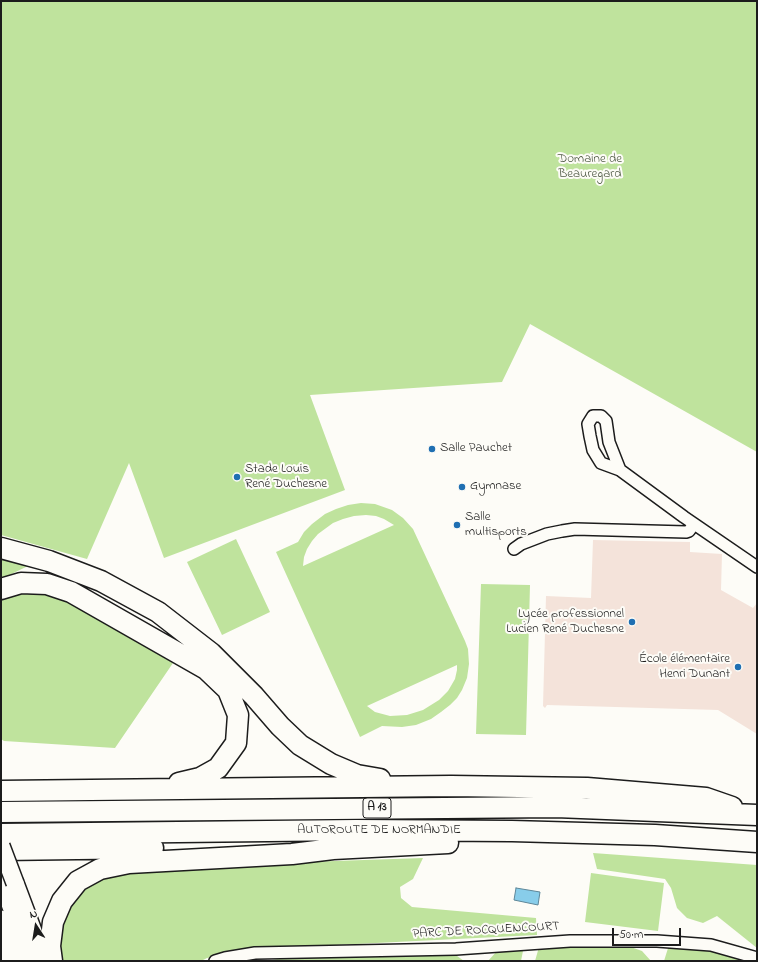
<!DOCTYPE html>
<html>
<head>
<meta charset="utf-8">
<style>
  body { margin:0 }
  #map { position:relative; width:758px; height:962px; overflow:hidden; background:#fdfcf7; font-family:"Indie Flower",sans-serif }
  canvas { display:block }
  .frame { position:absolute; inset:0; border:2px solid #1c1c1c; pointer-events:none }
  .north { position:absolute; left:16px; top:906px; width:40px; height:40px; -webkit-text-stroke:3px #fdfcf7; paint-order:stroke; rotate:348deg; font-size:11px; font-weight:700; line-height:16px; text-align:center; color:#1c1c1c }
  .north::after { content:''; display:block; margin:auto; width:14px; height:18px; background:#1c1c1c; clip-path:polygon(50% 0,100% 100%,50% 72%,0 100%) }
  .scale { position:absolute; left:612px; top:928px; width:69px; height:18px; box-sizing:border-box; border:2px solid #1c1c1c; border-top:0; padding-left:5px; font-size:12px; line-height:14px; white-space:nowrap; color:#1c1c1c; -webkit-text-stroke:3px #fdfcf7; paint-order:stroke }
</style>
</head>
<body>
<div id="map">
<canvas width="758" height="962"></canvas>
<div class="frame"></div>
<div class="north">N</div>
<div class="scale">50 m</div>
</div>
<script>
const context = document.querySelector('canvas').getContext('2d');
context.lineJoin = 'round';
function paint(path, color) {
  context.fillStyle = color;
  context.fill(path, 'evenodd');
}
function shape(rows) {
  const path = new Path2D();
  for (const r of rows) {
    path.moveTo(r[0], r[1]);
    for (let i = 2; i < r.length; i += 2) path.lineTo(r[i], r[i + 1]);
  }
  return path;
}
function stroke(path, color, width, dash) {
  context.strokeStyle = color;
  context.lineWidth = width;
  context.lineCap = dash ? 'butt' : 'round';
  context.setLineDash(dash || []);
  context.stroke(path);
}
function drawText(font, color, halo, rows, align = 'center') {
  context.font = font + ' "Indie Flower",sans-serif';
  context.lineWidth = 4;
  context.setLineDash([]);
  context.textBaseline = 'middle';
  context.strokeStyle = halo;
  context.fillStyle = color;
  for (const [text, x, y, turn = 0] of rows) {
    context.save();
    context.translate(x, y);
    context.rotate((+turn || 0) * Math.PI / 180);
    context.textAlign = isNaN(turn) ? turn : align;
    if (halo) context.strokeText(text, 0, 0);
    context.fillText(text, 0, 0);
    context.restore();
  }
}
paint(shape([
  [593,540,690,542,690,552,722,554,721,590,753,608,757,603,757,734,718,710,547,705,545,708,543,706,546,596,591,598]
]), '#f4e3da');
paint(shape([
  [1,1,757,1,757,452,530,324,502,382,310,395,345,490,164,558,129,463,87,559,1,535],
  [361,503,375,504,392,510,403,518,413,529,465,641,468,649,469,664,467,678,462,690,457,698,450,705,441,712,431,719,416,725,402,727,382,726,360,737,276,552,298,542,304,532,312,524,325,514,336,509,348,505],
  [366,515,376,516,384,519,394,525,303,566,304,557,307,549,312,541,318,534,333,523,343,519,354,516],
  [457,665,457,670,455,679,448,691,439,700,423,710,407,715,390,716,375,712,367,706],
  [236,539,270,612,222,635,187,562],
  [1,558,28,566,1,579],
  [481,584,530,585,526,735,476,734],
  [23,592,46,593,67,601,173,663,115,748,4,741,1,739,1,600],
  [593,853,757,865,757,948,717,916,703,923,687,918,677,908,671,888,665,879,597,869],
  [423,858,413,879,400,887,401,898,412,907,536,918,537,935,275,948,207,958,201,961,58,961,56,946,70,902,96,879,123,871,180,871,187,866],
  [591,873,664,883,658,931,585,922],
  [669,945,714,949,756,961,664,961],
  [628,946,642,951,651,961,535,961,539,947],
  [497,951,523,951,521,961,488,961],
  [453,953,464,961,267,961,288,957]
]), '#bfe39d');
const water = shape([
  [516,888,540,892,538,905,514,900,516,888]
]);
paint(water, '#88cdea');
stroke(water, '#5d8698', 1);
const minor = shape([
  [620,470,609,442,606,421,601,416,593,416,588,424,590,436,593,450,601,463,620,470,684,517,757,567],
  [514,549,521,544,547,534,562,531,575,529,686,532,689,531,694,524],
  [215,961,225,958,255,953,456,949,570,941,657,941,711,945,757,958]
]);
const primary = shape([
  [15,883,33,931,42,961],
  [1,919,7,934,15,961]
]);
const motorway = shape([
  [1,548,49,561,101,581,158,612,211,653,254,696,280,726,300,745,331,764,357,775,380,779],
  [1,589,21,583,47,584,71,592,206,669,228,690,238,715,236,743,218,768,200,778,179,783],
  [1,791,451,786,587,788,706,798,732,807],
  [1,812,556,807,757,815],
  [1,834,356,830,512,831,655,835,757,842],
  [1,850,153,848],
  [1,875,23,935,30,961],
  [1,945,3,961],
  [52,961,50,946,53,922,62,901,78,881,100,869,129,863,292,854,333,849,448,843]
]);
stroke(minor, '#1c1c1c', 14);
stroke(primary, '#1c1c1c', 20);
stroke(motorway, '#1c1c1c', 23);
stroke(minor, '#fdfcf7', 11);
stroke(primary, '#fdfcf7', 17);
stroke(motorway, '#fdfcf7', 20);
const primaryBridge = shape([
  [1,846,15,883]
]);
stroke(primaryBridge, '#1c1c1c', 20, []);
stroke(primaryBridge, '#fdfcf7', 17);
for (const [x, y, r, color] of [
  [432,449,4,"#1f6fb2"],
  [237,477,4,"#1f6fb2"],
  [462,487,4,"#1f6fb2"],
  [457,525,4,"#1f6fb2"],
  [632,622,4,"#1f6fb2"],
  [738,667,4,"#1f6fb2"]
]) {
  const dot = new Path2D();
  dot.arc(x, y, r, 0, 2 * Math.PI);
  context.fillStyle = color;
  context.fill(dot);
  stroke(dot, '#fdfcf7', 1.5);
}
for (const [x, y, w] of [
  [377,808,28]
]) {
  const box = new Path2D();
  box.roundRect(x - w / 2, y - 10, w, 20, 3);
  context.fillStyle = '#fdfcf7';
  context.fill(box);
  stroke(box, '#1c1c1c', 1);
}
drawText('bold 12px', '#1c1c1c', null, [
  ["A 13",377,808]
]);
drawText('13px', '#4d5843', '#fdfcf7', [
  ["Domaine de",590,160],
  ["Beauregard",590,175]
]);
drawText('13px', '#1c1c1c', '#fdfcf7', [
  ["Salle Pauchet",440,449],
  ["Stade Louis",245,470],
  ["René Duchesne",245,485],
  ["Gymnase",470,487],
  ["Salle",465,518],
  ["multisports",465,533],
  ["Lycée professionnel",624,615,"right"],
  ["Lucien René Duchesne",624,630,"right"],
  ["École élémentaire",730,660,"right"],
  ["Henri Dunant",730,675,"right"]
], 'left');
drawText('13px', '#1c1c1c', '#fdfcf7', [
  ["AUTOROUTE DE NORMANDIE",379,831],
  ["PARC DE ROCQUENCOURT",486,931,-3]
]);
</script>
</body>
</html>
